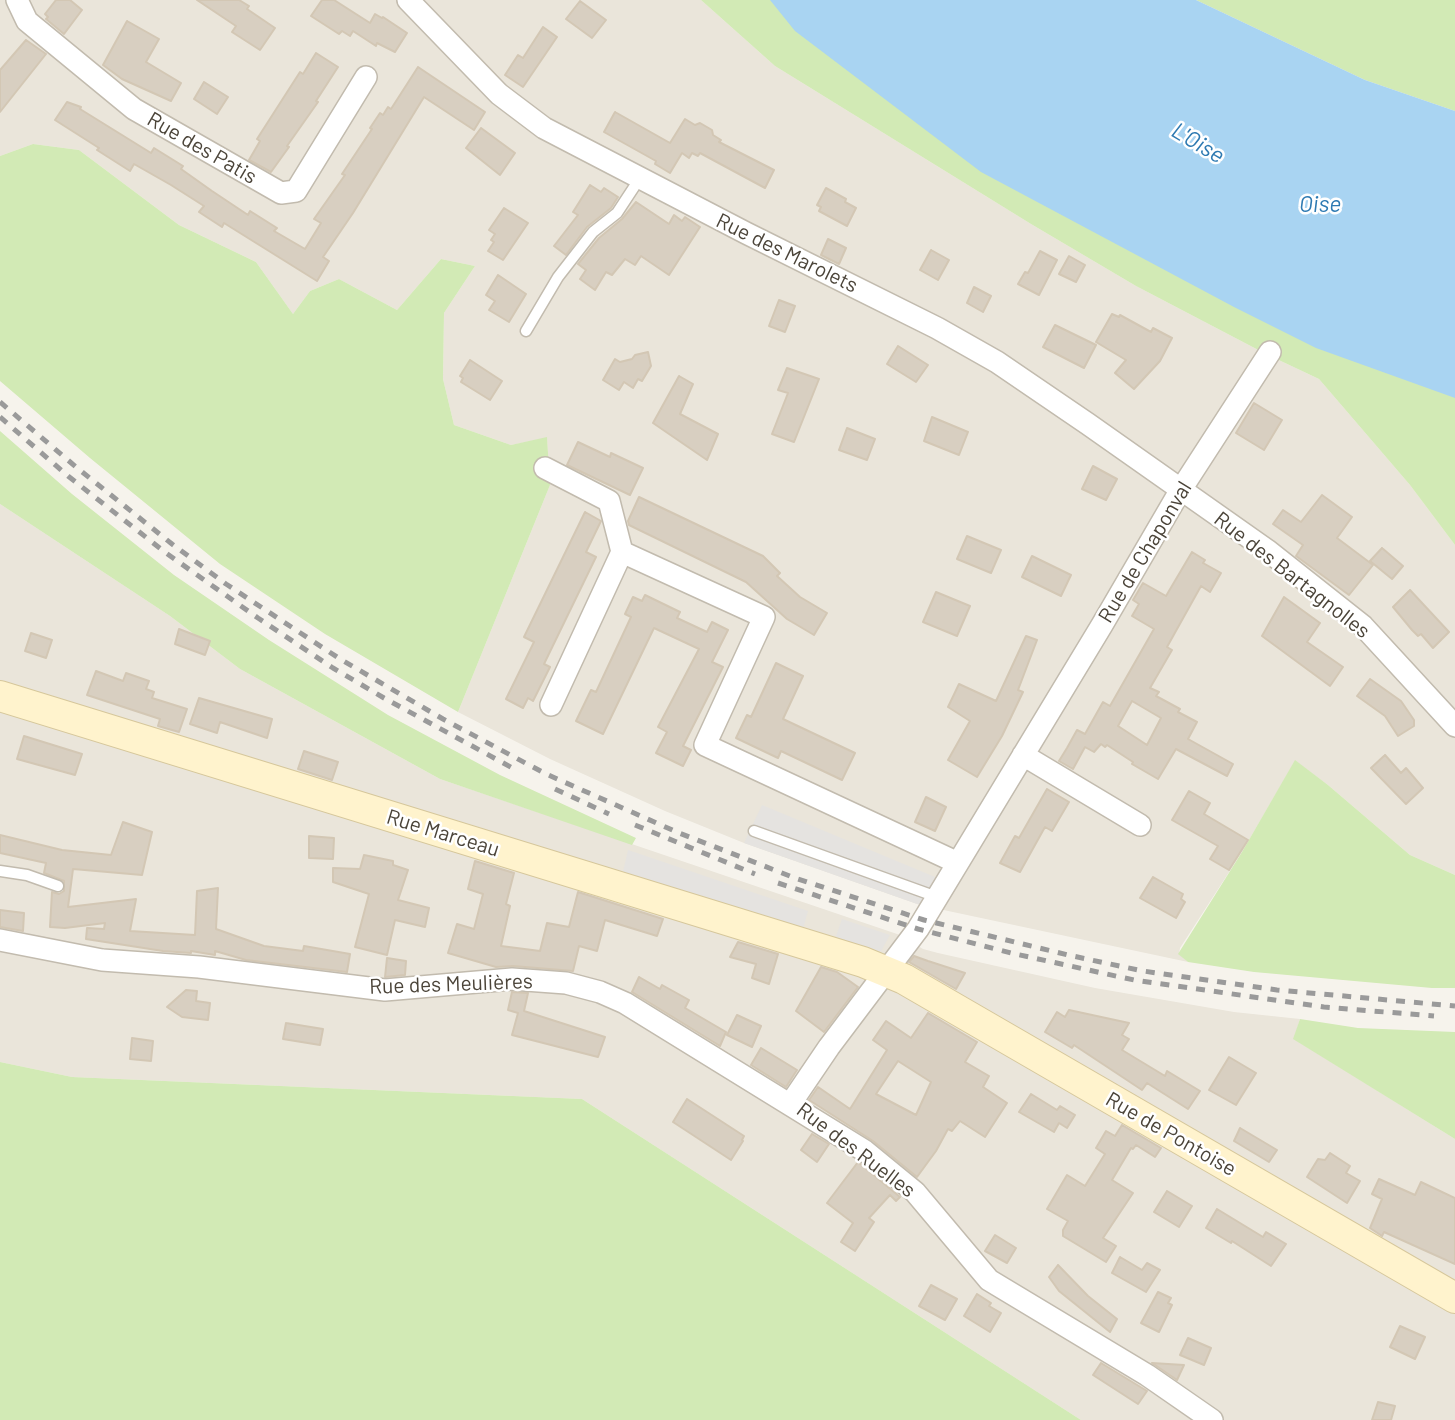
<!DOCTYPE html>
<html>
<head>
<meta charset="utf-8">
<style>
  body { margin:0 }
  canvas { display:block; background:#f6f3ec }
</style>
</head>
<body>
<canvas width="1455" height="1420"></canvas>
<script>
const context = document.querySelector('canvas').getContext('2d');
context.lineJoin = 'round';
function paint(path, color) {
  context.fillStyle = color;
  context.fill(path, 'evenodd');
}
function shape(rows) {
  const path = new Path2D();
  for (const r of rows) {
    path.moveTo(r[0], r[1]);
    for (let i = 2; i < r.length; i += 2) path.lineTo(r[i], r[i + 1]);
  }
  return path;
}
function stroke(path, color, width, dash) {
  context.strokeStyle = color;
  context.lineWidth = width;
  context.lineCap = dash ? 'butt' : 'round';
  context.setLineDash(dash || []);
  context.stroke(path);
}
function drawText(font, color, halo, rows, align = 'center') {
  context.font = font + ' Barlow,sans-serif';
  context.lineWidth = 5;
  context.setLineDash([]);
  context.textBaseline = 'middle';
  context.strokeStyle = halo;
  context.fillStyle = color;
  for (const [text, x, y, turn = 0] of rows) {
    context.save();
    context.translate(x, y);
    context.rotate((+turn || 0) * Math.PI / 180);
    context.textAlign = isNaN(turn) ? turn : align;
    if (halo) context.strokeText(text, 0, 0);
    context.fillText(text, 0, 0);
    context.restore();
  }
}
paint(shape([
  [0,0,701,0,775,66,1031,224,1136,286,1266,354,1319,379,1410,485,1455,545,1455,875,1410,855,1328,785,1295,761,1242,852,1180,948,1179,954,1188,962,920,905,744,843,665,811,550,759,458,712,550,485,547,438,511,445,454,425,443,379,444,313,475,266,441,259,397,310,339,279,310,291,293,314,256,262,179,225,79,150,33,144,0,156],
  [0,504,170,616,240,669,440,779,900,935,923,949,938,953,1095,988,1234,1012,1300,1019,1294,1039,1455,1139,1455,1420,1081,1420,582,1099,72,1077,0,1062]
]), '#eae5da');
paint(shape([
  [701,0,771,0,1455,395,1455,545,1410,485,1319,379,1266,354,1136,286,1031,224,775,66],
  [1196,0,1455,0,1455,111,1365,80],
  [33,144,79,150,179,225,256,262,293,314,310,291,339,279,397,310,441,259,475,266,444,313,443,379,454,425,511,445,547,437,550,485,458,712,325,634,220,564,90,458,0,381,0,156],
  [0,431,72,494,174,575,269,640,388,715,500,775,636,838,632,845,440,779,240,669,170,616,0,504],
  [1295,760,1328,785,1410,855,1455,875,1455,988,1432,988,1254,972,1188,962,1178,954,1242,852],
  [1300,1019,1358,1028,1455,1032,1455,1139,1293,1039],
  [0,1062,72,1077,582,1099,1081,1420,0,1420]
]), '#d2eab5');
paint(shape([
  [762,805,935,877,920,905,744,843],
  [628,850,808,911,803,929,623,872],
  [842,919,890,935,881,951,870,951,835,939]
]), '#e5e3e0');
paint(shape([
  [770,0,1196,0,1365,80,1455,111,1455,398,1316,348,1234,307,981,172,795,31]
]), '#a9d4f2');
const building = shape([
  [56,0,70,0,82,10,64,34,46,19,48,17,45,14,56,0],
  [197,0,239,0,249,6,247,9,275,28,260,50,232,32,236,26,197,0],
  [322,0,334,0,370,23,375,14,382,18,383,17,407,33,395,52,377,43,376,46,353,31,350,36,342,31,339,34,311,16,322,0],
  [580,1,606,20,592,38,566,19,580,1],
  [127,21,159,39,146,62,181,83,171,101,122,79,103,65,127,21],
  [543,27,557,37,523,87,505,75,518,55,523,58,543,27],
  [26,40,46,54,0,112,0,70,26,40],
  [316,53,338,67,316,101,318,102,287,146,289,147,271,172,249,160,260,141,257,139,300,72,303,74,316,53],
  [418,67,485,112,474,130,424,97,353,213,323,257,329,261,317,281,224,223,222,227,199,212,204,206,171,185,134,164,130,171,97,150,99,148,55,120,67,102,81,107,80,109,151,153,154,148,183,166,181,169,212,191,248,215,250,211,277,228,274,231,305,249,321,223,314,219,345,175,342,174,372,129,370,128,380,113,383,115,388,107,391,109,418,67],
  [204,82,228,97,217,114,194,99,204,82],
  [615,112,670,143,685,119,695,125,700,123,712,130,713,135,721,140,719,142,774,170,765,188,700,153,698,156,692,153,689,158,682,153,670,173,655,164,656,161,604,132,615,112],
  [481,128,515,153,500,175,466,148,481,128],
  [590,185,601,192,604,188,618,197,611,208,587,227,566,255,554,246,578,215,573,212,590,185],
  [826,188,846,199,845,202,856,208,847,226,819,211,821,207,817,205,826,188],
  [636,202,669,224,674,215,682,221,685,217,700,227,669,275,641,256,635,265,625,259,612,275,606,272,595,290,580,279,586,270,578,264,599,238,622,219,636,202],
  [504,208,528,223,503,260,488,251,494,242,491,240,495,234,489,230,504,208],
  [828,239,846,248,839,264,821,255,828,239],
  [931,250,949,260,938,280,920,270,931,250],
  [1040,251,1057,260,1039,295,1018,284,1025,272,1028,273,1040,251],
  [1069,256,1085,265,1076,282,1059,274,1069,256],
  [498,275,526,294,509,322,489,310,495,301,486,295,498,275],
  [974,287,991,296,983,312,967,303,974,287],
  [779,300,795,306,785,332,769,326,779,300],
  [1112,314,1119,317,1120,315,1151,332,1153,328,1172,338,1160,361,1134,389,1115,373,1126,360,1096,342,1112,314],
  [1055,325,1096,345,1084,368,1043,347,1055,325],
  [898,346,928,365,916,382,887,364,898,346],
  [648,352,651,366,642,381,638,379,633,388,624,382,619,390,603,380,615,359,620,362,632,359,635,355,648,352],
  [470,360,502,381,490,400,461,382,463,378,460,376,470,360],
  [787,368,819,379,794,442,772,434,788,393,778,390,787,368],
  [679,376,693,384,680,414,718,434,707,460,653,423,679,376],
  [1254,403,1282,420,1264,450,1236,433,1254,403],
  [932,417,968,432,959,455,924,441,932,417],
  [847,428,875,439,867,460,839,450,847,428],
  [578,442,610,457,611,453,643,468,630,495,567,465,578,442],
  [1093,466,1117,479,1106,500,1082,489,1093,466],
  [1322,495,1352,517,1337,538,1373,565,1349,595,1296,556,1303,545,1273,524,1283,510,1301,522,1322,495],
  [639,497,763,556,780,573,777,576,800,597,827,613,814,635,787,619,746,582,629,525,628,521,639,497],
  [585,512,601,521,586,552,596,557,544,664,550,667,533,701,528,698,523,708,506,699,534,642,524,637,585,512],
  [967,536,1001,550,991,573,957,559,967,536],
  [1382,548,1403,566,1392,579,1370,561,1382,548],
  [1192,552,1205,560,1203,563,1221,573,1210,592,1201,586,1167,647,1172,650,1150,688,1159,692,1156,696,1180,709,1178,712,1197,722,1188,739,1233,764,1227,776,1176,749,1158,779,1132,764,1133,762,1107,745,1105,747,1101,744,1094,752,1085,747,1073,769,1059,761,1067,748,1077,730,1085,734,1103,702,1110,706,1154,629,1132,616,1139,604,1133,600,1143,583,1166,596,1192,552],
  [1132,701,1161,718,1147,745,1118,726,1132,701],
  [1032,556,1071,575,1061,596,1022,577,1032,556],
  [1410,590,1449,632,1433,648,1421,634,1418,636,1412,630,1393,607,1410,590],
  [936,592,970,606,957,636,923,622,936,592],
  [645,595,680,612,677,618,707,632,712,622,728,630,712,662,723,667,683,746,691,750,683,766,656,753,667,732,658,727,699,649,654,628,603,734,576,721,591,690,596,692,631,617,625,614,633,597,642,601,645,595],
  [1284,597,1320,623,1307,642,1343,667,1330,686,1262,636,1284,597],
  [179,629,210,641,205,655,175,644,179,629],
  [31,633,52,640,46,658,25,651,31,633],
  [1026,636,1037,640,1018,690,1023,692,1002,736,977,777,948,760,970,721,948,707,959,684,996,701,1026,636],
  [776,663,803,676,783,719,855,753,842,780,781,751,778,758,736,738,747,715,751,717,776,663],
  [96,671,123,681,126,673,149,681,146,689,154,692,152,698,187,709,179,732,158,726,160,719,87,695,96,671],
  [1370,679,1401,701,1414,720,1414,726,1398,736,1385,716,1357,696,1370,679],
  [199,698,272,719,267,738,220,722,217,733,190,724,199,698],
  [24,736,82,754,75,775,17,759,24,736],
  [304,751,338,762,332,780,298,769,304,751],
  [1385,755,1401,773,1406,768,1423,788,1406,804,1371,768,1385,755],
  [1047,789,1069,802,1052,831,1045,827,1020,872,1000,863,1015,836,1019,838,1047,789],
  [1189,791,1210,803,1204,814,1248,840,1229,870,1210,859,1218,846,1172,820,1189,791],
  [926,797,946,807,935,831,915,822,926,797],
  [123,822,152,832,142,875,73,869,68,907,136,899,130,931,195,935,197,891,218,888,216,929,264,946,303,951,304,946,350,954,347,972,246,960,215,951,215,955,191,951,191,953,163,951,86,939,87,928,104,929,105,923,65,928,50,927,52,892,59,894,64,891,64,881,44,873,46,863,0,853,0,835,62,850,111,855,123,822],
  [309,836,334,838,333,859,309,858,309,836],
  [364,855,393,861,393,865,408,870,398,900,429,908,425,927,395,920,387,955,355,947,369,894,333,882,333,868,360,869,364,855],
  [475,861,514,873,506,904,510,906,501,946,540,951,547,923,569,927,578,892,663,919,657,936,605,920,597,951,579,946,573,971,513,966,496,967,448,953,457,924,474,929,483,894,468,889,475,861],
  [1153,877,1183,894,1181,899,1185,902,1176,918,1140,898,1153,877],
  [0,910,24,913,23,931,0,927,0,910],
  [738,942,778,954,769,984,752,978,756,964,730,957,738,942],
  [914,956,928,961,965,973,956,989,909,962,914,956],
  [387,958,406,961,405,975,385,977,387,958],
  [821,967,837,972,858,987,824,1032,796,1011,821,967],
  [639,977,660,989,662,985,689,1000,685,1008,726,1032,720,1046,632,992,639,977],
  [186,990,197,991,196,1001,210,1003,208,1020,182,1017,167,1007,186,990],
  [512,992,528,993,524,1011,605,1037,598,1057,512,1035,518,1013,508,1010,512,992],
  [1069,1010,1129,1023,1122,1035,1129,1039,1122,1050,1165,1076,1167,1071,1200,1091,1188,1109,1147,1083,1142,1090,1074,1045,1072,1048,1045,1032,1057,1012,1065,1017,1069,1010],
  [928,1013,977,1042,965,1062,989,1076,983,1087,1007,1103,985,1137,960,1121,952,1131,948,1129,936,1151,917,1177,873,1141,809,1100,818,1087,850,1109,887,1050,873,1040,886,1021,911,1038,928,1013],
  [898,1061,931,1082,916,1115,876,1094,898,1061],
  [737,1015,761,1026,752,1047,727,1035,737,1015],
  [286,1023,323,1029,320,1045,283,1039,286,1023],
  [132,1038,153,1041,151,1061,130,1059,132,1038],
  [761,1048,797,1070,786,1087,751,1065,761,1048],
  [1229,1057,1256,1073,1236,1105,1209,1090,1229,1057],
  [1031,1094,1057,1110,1060,1106,1075,1115,1067,1128,1059,1123,1054,1132,1019,1112,1031,1094],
  [687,1099,744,1136,742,1140,743,1141,731,1160,673,1122,687,1099],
  [1122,1125,1161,1148,1155,1157,1136,1145,1133,1149,1131,1148,1112,1180,1133,1193,1103,1238,1116,1246,1106,1262,1063,1236,1063,1230,1068,1221,1047,1209,1067,1175,1085,1186,1105,1154,1096,1148,1106,1131,1115,1136,1122,1125],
  [1240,1128,1277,1150,1269,1162,1234,1141,1240,1128],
  [812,1134,829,1144,817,1162,801,1150,812,1134],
  [1330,1153,1350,1166,1346,1173,1360,1181,1347,1203,1307,1177,1318,1159,1325,1160,1330,1153],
  [858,1162,900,1197,896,1201,890,1195,869,1218,874,1222,855,1251,841,1242,853,1223,827,1203,858,1162],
  [1379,1179,1415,1195,1421,1182,1455,1198,1455,1264,1384,1232,1382,1236,1370,1228,1382,1199,1372,1194,1379,1179],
  [1167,1191,1192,1206,1179,1227,1154,1212,1167,1191],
  [1217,1209,1263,1237,1266,1232,1286,1244,1271,1266,1232,1241,1231,1243,1206,1228,1217,1209],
  [995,1235,1016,1248,1007,1263,985,1251,995,1235],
  [1120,1257,1142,1270,1147,1263,1160,1270,1146,1292,1112,1273,1120,1257],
  [1058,1265,1088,1296,1117,1319,1110,1332,1059,1291,1049,1277,1058,1265],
  [931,1285,957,1299,945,1320,919,1306,931,1285],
  [1158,1292,1171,1298,1168,1303,1172,1305,1159,1332,1141,1323,1158,1292],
  [977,1294,991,1303,989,1306,1001,1313,990,1332,964,1316,977,1294],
  [1400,1326,1425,1337,1415,1359,1390,1347,1400,1326],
  [1188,1338,1211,1348,1204,1365,1180,1355,1188,1338],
  [1101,1363,1147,1391,1138,1404,1093,1375,1101,1363],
  [1152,1363,1184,1365,1177,1380,1152,1363],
  [1378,1402,1395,1406,1391,1420,1372,1420,1378,1402]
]);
paint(building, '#d8cfc1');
stroke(building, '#d3c7b4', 2);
const service = shape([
  [526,331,558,277,593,232,617,213,640,178],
  [754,831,937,897],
  [0,871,27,875,58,886]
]);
const minor = shape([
  [17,0,27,21,134,109,281,193,296,191,366,77],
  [408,0,499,94,544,128,746,233,937,328,997,362,1088,424,1267,550,1363,626,1455,726],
  [545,468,609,501,622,552],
  [551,705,622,552,764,617,705,745,958,863],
  [1023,755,1140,825],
  [0,940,102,960,199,967,385,990,512,979,566,983,600,992,625,1003,865,1151,915,1192,989,1280,1147,1375,1212,1420],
  [791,1103,829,1047,918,929,1102,625,1180,491,1270,352]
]);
const secondary = shape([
  [0,696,863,962,904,979,1455,1298]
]);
stroke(service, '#c2bbae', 13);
stroke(minor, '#c2bbae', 24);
stroke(secondary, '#d6c79b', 32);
stroke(service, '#fff', 10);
stroke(minor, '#fff', 21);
stroke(secondary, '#fff3cd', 30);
stroke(shape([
  [0,402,76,467,172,544,226,584,340,659,443,719,546,774,679,833,795,878,924,920,1068,955,1143,971,1277,990,1455,1006],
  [0,417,68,476,166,553,258,618,333,668,384,698,518,771],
  [555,789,609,814],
  [635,825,755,874],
  [778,883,918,929,1011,953,1134,980,1324,1007,1434,1016]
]), '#9a9a9a', 5, [9, 9]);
drawText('21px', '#4b4439', '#fff', [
  ["Rue des Patis",202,148,30],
  ["Rue des Marolets",787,253,26],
  ["Rue de Chaponval",1145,552,-59],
  ["Rue des Bartagnolles",1292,575,38],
  ["Rue Marceau",443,833,17],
  ["Rue des Meulières",451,984,-2],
  ["Rue de Pontoise",1171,1134,30],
  ["Rue des Ruelles",856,1150,37]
]);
drawText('italic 23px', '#2e7ab2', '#fff', [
  ["L'Oise",1198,143,31],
  ["Oise",1320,204]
]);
</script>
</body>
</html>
